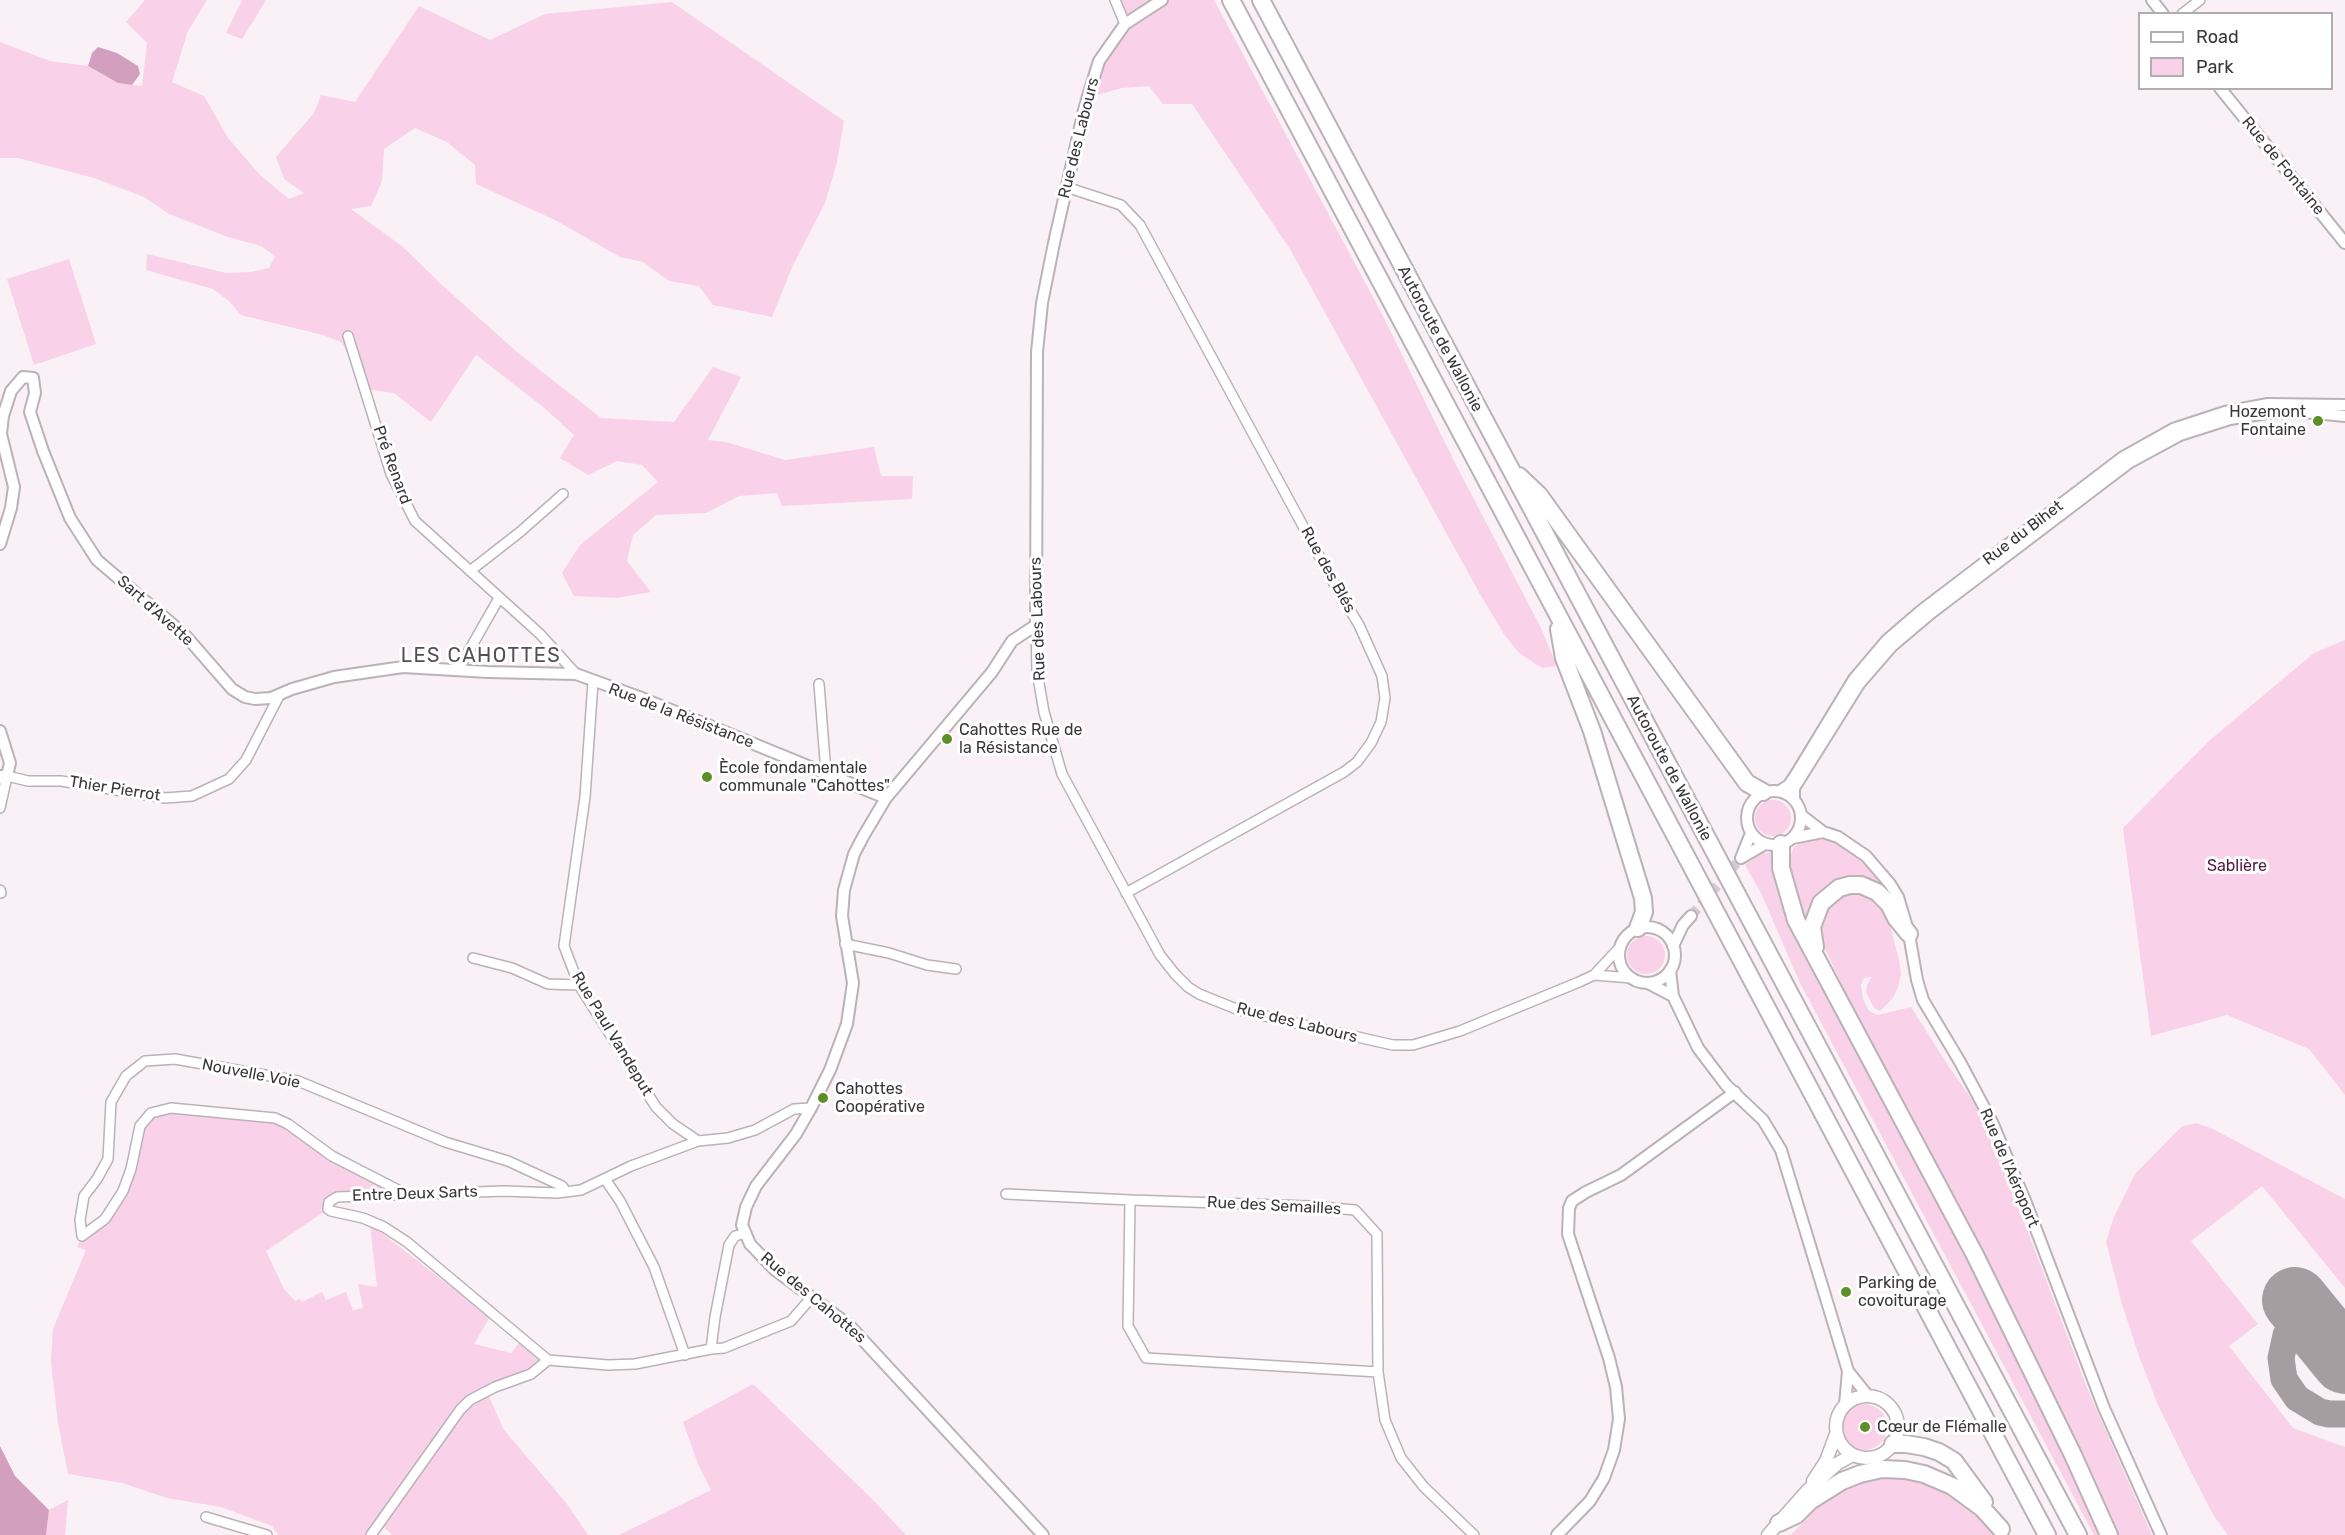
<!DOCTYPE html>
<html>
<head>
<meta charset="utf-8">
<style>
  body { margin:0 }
  #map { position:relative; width:2345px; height:1535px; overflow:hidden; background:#faf1f6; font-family:Rubik,sans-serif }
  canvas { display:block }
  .legend { position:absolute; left:2138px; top:12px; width:195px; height:78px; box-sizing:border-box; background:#fff; border:2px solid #b0afb0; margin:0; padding:8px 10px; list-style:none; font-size:18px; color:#3a3739 }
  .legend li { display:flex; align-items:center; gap:12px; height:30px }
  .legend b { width:30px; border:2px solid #b0afb0 }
</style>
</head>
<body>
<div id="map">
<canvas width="2345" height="1535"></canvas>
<ul class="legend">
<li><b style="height:8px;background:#fff"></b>Road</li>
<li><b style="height:16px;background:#f9d1e8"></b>Park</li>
</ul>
</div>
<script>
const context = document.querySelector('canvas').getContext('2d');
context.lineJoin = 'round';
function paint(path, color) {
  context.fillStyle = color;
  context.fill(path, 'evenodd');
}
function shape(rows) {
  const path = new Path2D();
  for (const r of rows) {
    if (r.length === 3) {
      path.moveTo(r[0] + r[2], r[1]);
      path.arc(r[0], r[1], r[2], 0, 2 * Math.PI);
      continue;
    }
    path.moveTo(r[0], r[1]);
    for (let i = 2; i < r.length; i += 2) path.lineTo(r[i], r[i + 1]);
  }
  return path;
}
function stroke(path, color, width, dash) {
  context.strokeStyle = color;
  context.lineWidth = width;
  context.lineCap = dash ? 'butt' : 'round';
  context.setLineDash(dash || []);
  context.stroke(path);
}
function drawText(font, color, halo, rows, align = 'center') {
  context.font = font + ' Rubik,sans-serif';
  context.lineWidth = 6;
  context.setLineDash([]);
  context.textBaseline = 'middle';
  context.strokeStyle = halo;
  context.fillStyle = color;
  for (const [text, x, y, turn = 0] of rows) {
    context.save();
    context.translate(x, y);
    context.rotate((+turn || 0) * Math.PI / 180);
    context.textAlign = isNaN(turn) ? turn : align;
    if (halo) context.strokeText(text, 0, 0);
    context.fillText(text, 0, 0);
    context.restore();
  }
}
paint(shape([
  [145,0,207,0,188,31,172,82,204,96,228,138,260,175,289,199,304,193,284,179,276,157,314,113,321,95,355,102,419,6,490,40,545,14,672,2,844,121,837,162,825,203,793,265,772,317,713,305,699,286,669,281,643,262,620,257,557,221,476,184,475,165,447,142,415,128,384,149,382,181,371,206,351,209,403,247,443,286,517,352,601,418,674,422,713,367,741,377,708,440,726,442,785,460,874,447,881,476,913,476,912,499,782,506,777,493,739,496,706,513,656,515,633,535,627,561,651,592,617,598,574,596,562,573,580,545,658,482,642,465,617,461,588,475,560,458,574,435,542,406,476,355,431,422,394,393,358,388,352,360,341,342,323,335,241,315,229,301,213,289,146,270,147,254,226,273,251,272,269,268,275,256,261,246,228,237,169,214,144,197,94,178,18,158,0,158,0,42,50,61,88,66,118,83,142,86,147,43,126,22],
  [242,0,266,0,242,39,226,33],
  [1121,0,1214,0,1383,316,1454,461,1540,626,1557,666,1542,668,1519,653,1504,634,1481,596,1290,249,1192,104,1163,104,1149,86,1122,88,1079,100,1091,62,1126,12],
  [69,259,96,344,34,365,7,279],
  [2345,640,2345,1095,2309,1049,2227,1015,2151,1036,2123,828,2210,740,2314,653],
  [1773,818,18],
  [1810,838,1821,838,1839,845,1855,856,1871,870,1884,888,1858,879,1806,922,1798,900,1789,860,1794,847],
  [1772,852,1775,860,2103,1535,2094,1535,1800,983,1761,893,1745,865,1762,853],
  [1844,891,1866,892,1886,910,1899,960,1901,974,1898,987,1893,998,1880,1011,1874,1008,1866,992,1867,985,1872,977,1864,978,1861,985,1863,999,1869,1011,1878,1015,1911,1007,1949,1067,1975,1104,2009,1182,2087,1388,2152,1535,2117,1535,1992,1271,1847,996,1820,938,1820,917,1826,905],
  [1646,955,19],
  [171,1108,275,1118,332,1156,406,1194,337,1197,328,1209,266,1251,284,1289,295,1301,300,1299,302,1302,322,1292,326,1300,346,1292,353,1310,363,1308,358,1284,377,1287,370,1224,490,1317,474,1344,511,1353,520,1342,541,1357,540,1365,486,1390,504,1430,567,1504,588,1535,392,1535,380,1523,371,1535,278,1535,272,1526,221,1507,167,1498,122,1483,68,1474,58,1423,51,1361,53,1329,86,1250,77,1247,82,1236,120,1199,134,1149,151,1113],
  [2196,1123,2213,1129,2345,1199,2345,1288,2262,1186,2191,1241,2258,1324,2229,1346,2293,1428,2345,1447,2345,1535,2228,1535,2214,1516,2191,1472,2157,1403,2139,1356,2122,1304,2106,1242,2114,1217,2135,1174,2181,1127],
  [753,1384,871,1498,906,1535,619,1535,711,1490,698,1464,683,1422],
  [1864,1427,23],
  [1880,1473,1941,1486,1971,1508,1993,1535,1791,1535,1830,1493],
  [68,1500,65,1535,46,1535,49,1510]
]), '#f9d1e8');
paint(shape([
  [98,47,117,53,138,66,140,74,132,85,118,83,88,66,92,53],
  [0,1446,15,1476,49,1510,46,1535,0,1535]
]), '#d29fbe');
stroke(shape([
  [2345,1335,2330,1316,2318,1311,2310,1311,2295,1321,2290,1329,2286,1335,2281,1358,2284,1379,2297,1398,2320,1412,2329,1414,2345,1414]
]), '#a49ea1', 27);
stroke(shape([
  [2295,1300,2345,1361]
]), '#a49ea1', 66);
stroke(shape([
  [1691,916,1741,858]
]), '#d4ccd0', 10, [10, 5]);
const minor = shape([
  [1115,0,1125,24],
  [2182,14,2200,0],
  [1066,187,1121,205,1140,225,1336,587,1359,625,1382,676,1385,698,1381,722,1371,743,1357,762,1344,772,1126,893],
  [348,336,391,474,415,521,540,634,576,674],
  [470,571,520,532,563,494],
  [1036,625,1037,672,1044,712,1062,774,1160,955,1175,974,1188,987,1199,994,1239,1010,1313,1027,1393,1045,1413,1045,1460,1031,1579,982,1594,975,1620,947],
  [458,670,499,598],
  [593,682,585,797,564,946,579,985,656,1107,673,1124,698,1141],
  [819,684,826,773],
  [2,779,7,776,28,781,61,781,165,798,192,796,229,779,246,760,280,694],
  [0,808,7,776],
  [0,890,1,893],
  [845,944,889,953,927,965,956,969],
  [473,958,512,968,548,984,579,985],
  [1594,975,1632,978],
  [605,1179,620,1201,654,1267,685,1355],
  [406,1194,332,1156,288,1124,275,1118,171,1108,151,1113,140,1126,131,1169,123,1191,105,1219,82,1236,80,1220,84,1196,97,1179,108,1159,111,1102,126,1076,145,1061,175,1059,298,1081,445,1142,508,1161,562,1186,566,1191],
  [1006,1194,1130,1200],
  [711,1349,724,1348,791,1321,811,1298],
  [548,1360,407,1242,384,1227,363,1218,331,1211,328,1209,329,1202,337,1197,504,1191,557,1193,581,1190,631,1166,698,1141,728,1138,755,1130,794,1109,811,1108],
  [548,1360,608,1365,635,1364,711,1349,715,1317,729,1245,735,1236,746,1233],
  [1378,1372,1146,1358,1128,1326,1130,1200,1309,1206,1355,1210,1377,1234,1378,1372,1385,1420,1401,1458,1424,1487,1474,1535],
  [206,1517,267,1535],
  [371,1535,460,1410,470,1400,495,1387,531,1374,548,1360]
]);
const tertiary = shape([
  [2152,0,2163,14],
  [2220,88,2345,243],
  [0,544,11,508,14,487,1,434,3,416,11,391,23,377,33,378,35,393,30,412,43,451,70,518,97,560,185,635,232,689,245,697,255,699,271,698,292,689,334,677,403,667,488,672,576,674,639,697,886,798],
  [0,731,10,763,7,776,0,776],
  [1774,818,27],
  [1780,791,1789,785,1795,776,1854,679,1887,640,1922,610,2123,457,2173,429,2225,412,2268,404,2345,405],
  [1794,800,1794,788,1859,684,1892,646,1931,613,2130,462,2180,435,2230,419,2267,413,2304,412,2345,416],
  [1801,815,1823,832,1838,837,1866,856,1890,884,1898,897,1909,934,1917,980,1923,1000,1960,1062,1992,1122,2026,1203,2104,1408,2161,1535],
  [1793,838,1823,832],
  [1741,858,1765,844],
  [1741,858,1751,833],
  [1647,955,28],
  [1673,946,1683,925,1691,916],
  [1670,970,1673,996,1698,1048,1726,1085,1763,1120,1781,1150,1848,1371,1845,1405],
  [1648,983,1673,996],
  [1848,1371,1868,1396],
  [1043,1535,849,1325,775,1270,750,1244,742,1225,746,1207,756,1186,796,1134,811,1108,830,1070,847,1024,853,983,842,916,844,890,854,854,864,835,886,798,992,672,1012,641,1036,625,1037,352,1042,303,1054,243,1084,110,1099,61,1125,24,1162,0],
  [1557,1535,1590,1501,1604,1478,1614,1450,1619,1419,1616,1387,1609,1358,1568,1234,1569,1208,1572,1201,1586,1192,1621,1175,1735,1092]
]);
const secondary = shape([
  [1867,1427,31],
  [1813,1481,1826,1461,1836,1434],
  [1768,1535,1807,1491,1838,1463,1853,1455]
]);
const motorway = shape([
  [1231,0,2047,1535],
  [1261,0,2078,1535],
  [1519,476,1539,495,1747,783,1763,792],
  [1559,629,1564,658,1592,731,1643,898,1644,912,1638,928],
  [1781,844,1781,868,1796,920,1975,1255,2073,1455,2109,1535],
  [1815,947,1812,927,1821,903,1839,888,1850,885,1861,885,1877,892,1889,904,1896,918,1909,934],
  [1893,1444,1906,1444,1924,1447,1939,1452,1954,1461,1984,1502],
  [1779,1523,1796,1515,1810,1501,1842,1481,1860,1474,1882,1469,1905,1470,1924,1474,1952,1486,1982,1508,2001,1529]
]);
stroke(minor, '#bab2b7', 12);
stroke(tertiary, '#bab2b7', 14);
stroke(secondary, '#bab2b7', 15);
stroke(motorway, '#bab2b7', 20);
stroke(minor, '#fff', 9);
stroke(tertiary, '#fff', 10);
stroke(secondary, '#fff', 12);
stroke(motorway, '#fff', 16);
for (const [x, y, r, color] of [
  [2318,421,6,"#5d8f28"],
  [947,739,6,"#5d8f28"],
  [707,777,6,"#5d8f28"],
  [823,1098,6,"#5d8f28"],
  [1846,1292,6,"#5d8f28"],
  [1865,1427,6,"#5d8f28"]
]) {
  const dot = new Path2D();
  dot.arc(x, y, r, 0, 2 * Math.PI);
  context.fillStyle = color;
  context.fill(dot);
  stroke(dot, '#fff', 2);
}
drawText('16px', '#3a3739', '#fff', [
  ["Rue des Labours",1079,138,-76],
  ["Rue de Fontaine",2283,166,51],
  ["Autoroute de Wallonie",1440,339,62],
  ["Pré Renard",392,465,70],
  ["Rue du Bihet",2023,533,-37],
  ["Rue des Blés",1328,570,61],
  ["Sart d'Avette",155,611,42],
  ["Rue des Labours",1038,619,-92],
  ["Rue de la Résistance",681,716,21],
  ["Autoroute de Wallonie",1669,768,62],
  ["Thier Pierrot",115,789,9],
  ["Rue des Labours",1297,1023,14],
  ["Rue Paul Vandeput",612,1034,59],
  ["Nouvelle Voie",251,1074,11],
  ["Rue de l'Aéroport",2009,1168,67],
  ["Entre Deux Sarts",415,1194,-2],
  ["Rue des Semailles",1274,1206,3],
  ["Rue des Cahottes",813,1298,40]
]);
drawText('16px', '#3a3739', '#fff', [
  ["Hozemont",2306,412,"right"],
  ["Fontaine",2306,430,"right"],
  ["Cahottes Rue de",959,730],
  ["la Résistance",959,748],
  ["Ècole fondamentale",719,768],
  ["communale \"Cahottes\"",719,786],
  ["Cahottes",835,1089],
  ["Coopérative",835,1107],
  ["Parking de",1858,1283],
  ["covoiturage",1858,1301],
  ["Cœur de Flémalle",1877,1427]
], 'left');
drawText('16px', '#551943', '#fff', [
  ["Sablière",2237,866]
]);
context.letterSpacing = '1.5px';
drawText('20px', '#554e52', '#fff', [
  ["LES CAHOTTES",481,656]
]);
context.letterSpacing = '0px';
</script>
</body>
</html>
